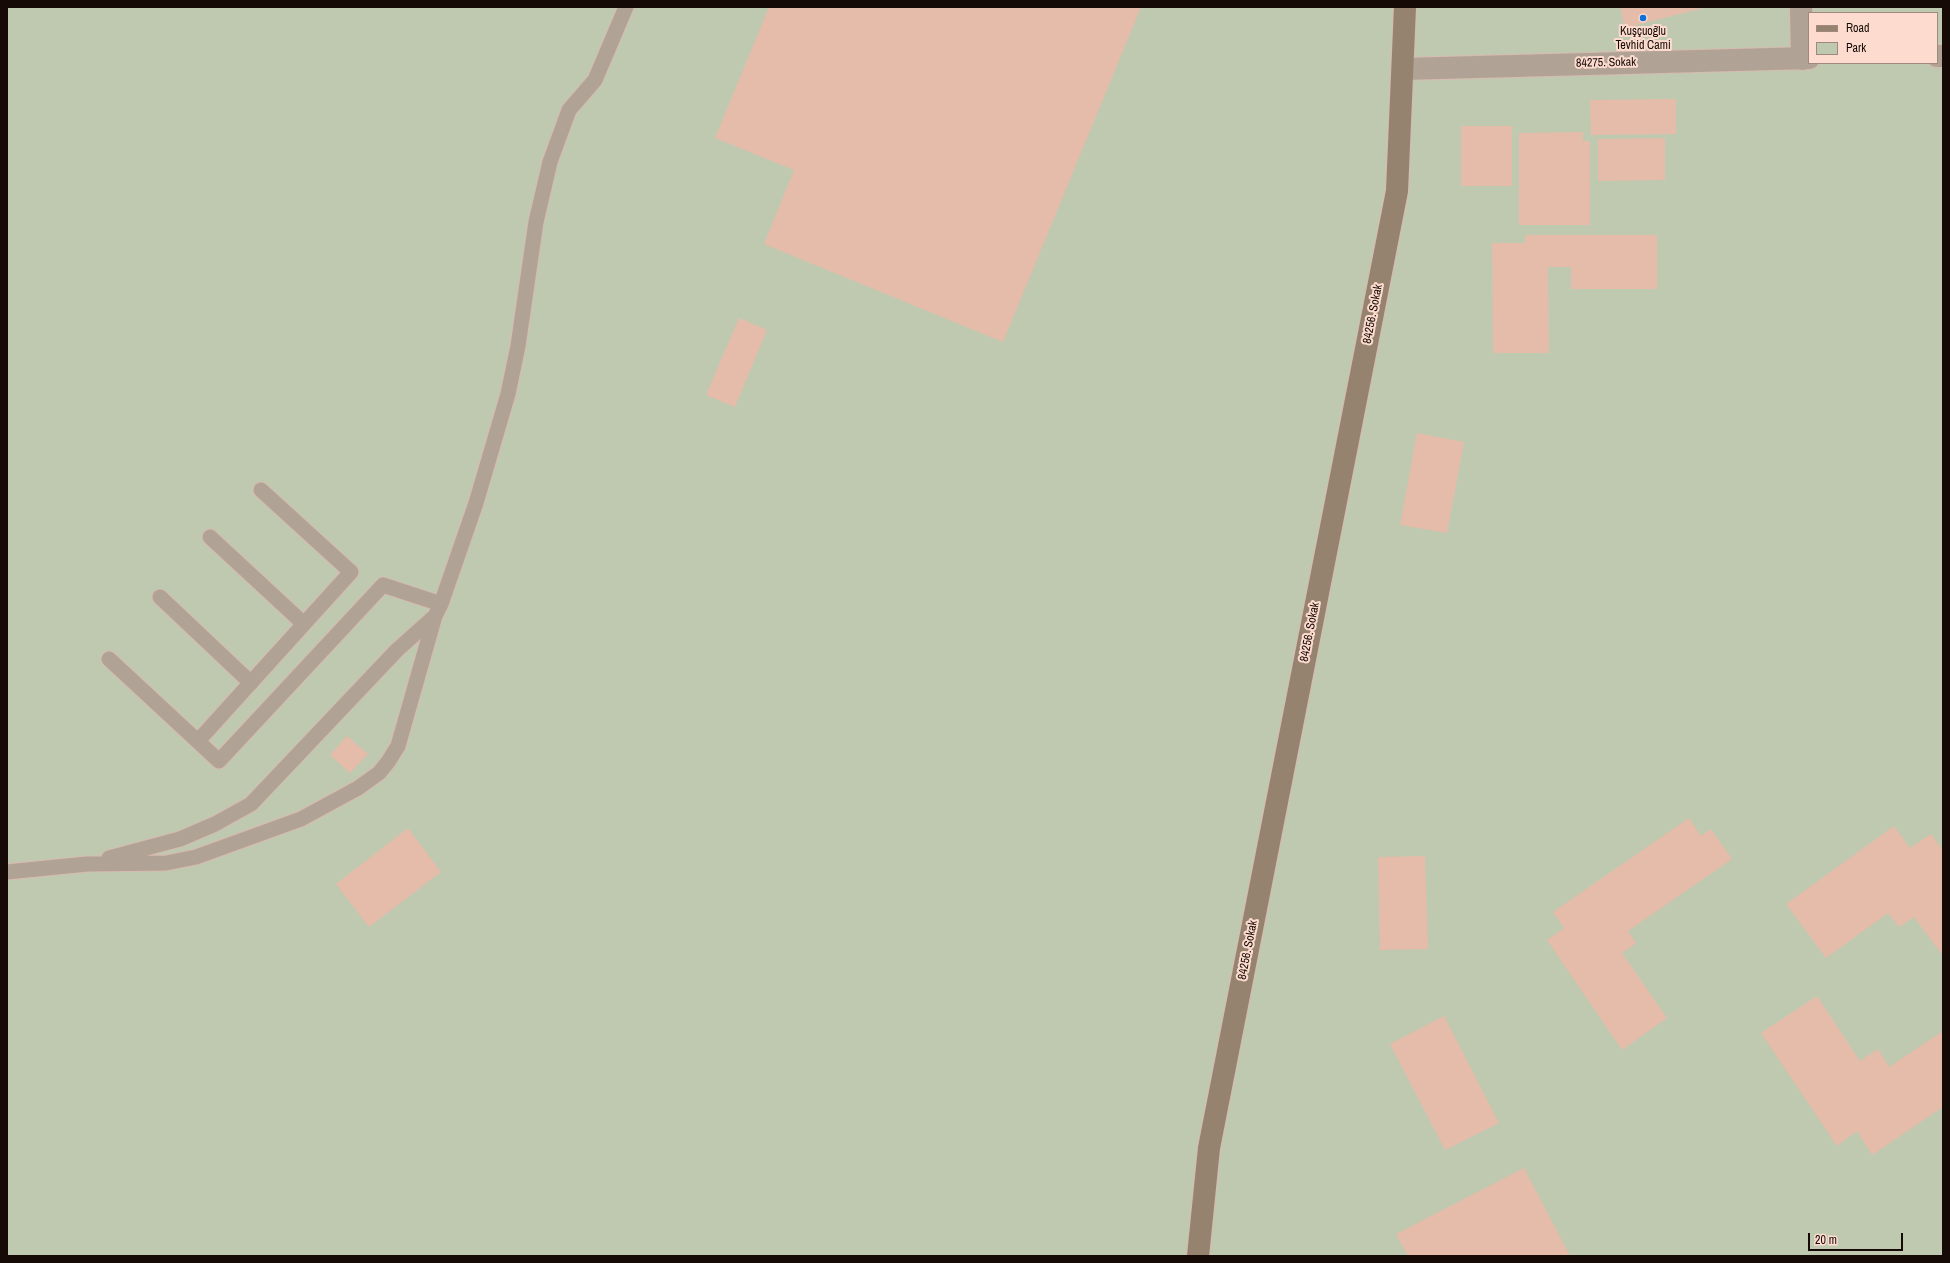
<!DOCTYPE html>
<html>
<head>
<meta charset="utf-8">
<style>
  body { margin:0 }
  #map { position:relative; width:1950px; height:1263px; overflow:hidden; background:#fddccf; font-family:"Archivo Narrow",sans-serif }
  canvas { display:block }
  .frame { position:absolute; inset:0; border:8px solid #150a06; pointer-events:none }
  .legend { position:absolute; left:1808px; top:12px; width:130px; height:52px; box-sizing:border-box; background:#fddccf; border:1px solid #a0887f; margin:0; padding:5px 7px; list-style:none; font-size:12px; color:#150a06 }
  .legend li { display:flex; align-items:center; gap:8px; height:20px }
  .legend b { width:20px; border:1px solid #a0887f }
  .scale { position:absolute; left:1808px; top:1233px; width:95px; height:18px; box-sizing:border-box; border:2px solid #150a06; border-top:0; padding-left:5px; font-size:12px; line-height:14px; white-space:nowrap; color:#150a06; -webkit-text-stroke:3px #fddccf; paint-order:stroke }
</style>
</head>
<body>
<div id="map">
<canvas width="1950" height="1263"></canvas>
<div class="frame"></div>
<ul class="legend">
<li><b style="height:5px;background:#96836f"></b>Road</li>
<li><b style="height:11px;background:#bfc9b0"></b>Park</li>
</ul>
<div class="scale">20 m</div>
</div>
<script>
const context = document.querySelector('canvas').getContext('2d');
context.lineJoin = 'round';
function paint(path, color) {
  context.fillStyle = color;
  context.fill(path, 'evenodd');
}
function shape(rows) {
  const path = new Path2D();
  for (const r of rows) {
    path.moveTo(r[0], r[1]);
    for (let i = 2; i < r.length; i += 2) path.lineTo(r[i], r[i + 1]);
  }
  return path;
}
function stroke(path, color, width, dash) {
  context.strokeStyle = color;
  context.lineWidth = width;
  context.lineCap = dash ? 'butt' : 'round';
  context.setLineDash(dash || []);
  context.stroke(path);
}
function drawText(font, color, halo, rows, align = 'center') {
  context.font = font + ' "Archivo Narrow",sans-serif';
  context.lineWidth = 4;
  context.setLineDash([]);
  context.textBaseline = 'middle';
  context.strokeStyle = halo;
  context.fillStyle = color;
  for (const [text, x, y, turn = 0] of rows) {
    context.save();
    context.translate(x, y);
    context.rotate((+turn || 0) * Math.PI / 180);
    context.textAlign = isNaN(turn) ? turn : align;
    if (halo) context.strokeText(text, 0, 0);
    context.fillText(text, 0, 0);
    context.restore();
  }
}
paint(shape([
  [7,7,1943,7,1943,1256,7,1256],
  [1809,13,1937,13,1937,63,1809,63]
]), '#bfc9b0');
paint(shape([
  [769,7,1141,7,1003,342,764,244,794,170,715,138],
  [1620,7,1703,7,1703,8,1625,28],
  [1676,99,1676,134,1591,135,1590,100],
  [1461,126,1512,126,1512,186,1461,186],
  [1583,132,1583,141,1590,141,1590,225,1519,225,1519,133],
  [1665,138,1665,180,1598,181,1598,139],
  [1525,235,1657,235,1657,289,1571,289,1571,267,1548,267,1549,353,1493,353,1492,243,1525,243],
  [739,318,767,330,735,407,706,395],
  [1417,433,1464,442,1447,533,1400,525],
  [347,736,368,754,350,773,330,755],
  [1689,818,1701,836,1711,829,1732,859,1628,931,1636,943,1622,953,1667,1018,1622,1050,1547,940,1564,928,1553,912],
  [1894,826,1910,848,1931,834,1943,850,1943,956,1914,917,1899,927,1888,913,1826,958,1786,904],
  [408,828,441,872,369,927,336,884],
  [1425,856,1428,949,1380,950,1378,857],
  [1817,996,1860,1061,1878,1049,1889,1067,1943,1031,1943,1107,1872,1155,1857,1131,1837,1146,1761,1033],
  [1444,1016,1499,1123,1445,1150,1390,1044],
  [1524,1168,1570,1256,1408,1256,1396,1234]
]), '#e5bca9');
const lane = shape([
  [210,537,304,624],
  [160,597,251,683],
  [109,659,219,761,383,585,441,604],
  [198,741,351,572,261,490],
  [109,858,180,839,215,824,251,804,397,650,435,616],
  [7,872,87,864,166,863,196,857,301,819,358,788,379,773,388,762,398,746,435,616,441,604,476,503,508,394,518,346,536,222,550,162,569,110,595,80,626,7]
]);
const street = shape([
  [1801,7,1802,59],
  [1937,56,1943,56],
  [1403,69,1809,58]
]);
const secondary = shape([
  [1198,1256,1209,1148,1397,191,1405,7]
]);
stroke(lane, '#d8baaf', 17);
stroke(street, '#d8baaf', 24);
stroke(secondary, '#d8baaf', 24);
stroke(lane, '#b0a395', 15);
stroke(street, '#b0a395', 22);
stroke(secondary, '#96836f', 22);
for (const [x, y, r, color] of [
  [1643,18,4,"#0c71d9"]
]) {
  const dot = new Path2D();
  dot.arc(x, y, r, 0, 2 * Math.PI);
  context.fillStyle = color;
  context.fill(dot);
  stroke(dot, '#fddccf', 1.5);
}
drawText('12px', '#150a06', '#fddccf', [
  ["Kuşçuoğlu",1643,32],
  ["Tevhid Cami",1643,46]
]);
drawText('12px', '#150a06', '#fddccf', [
  ["84275. Sokak",1606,63,-1],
  ["84256. Sokak",1373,314,-79],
  ["84256. Sokak",1310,632,-79],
  ["84256. Sokak",1248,950,-79]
]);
</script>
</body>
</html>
